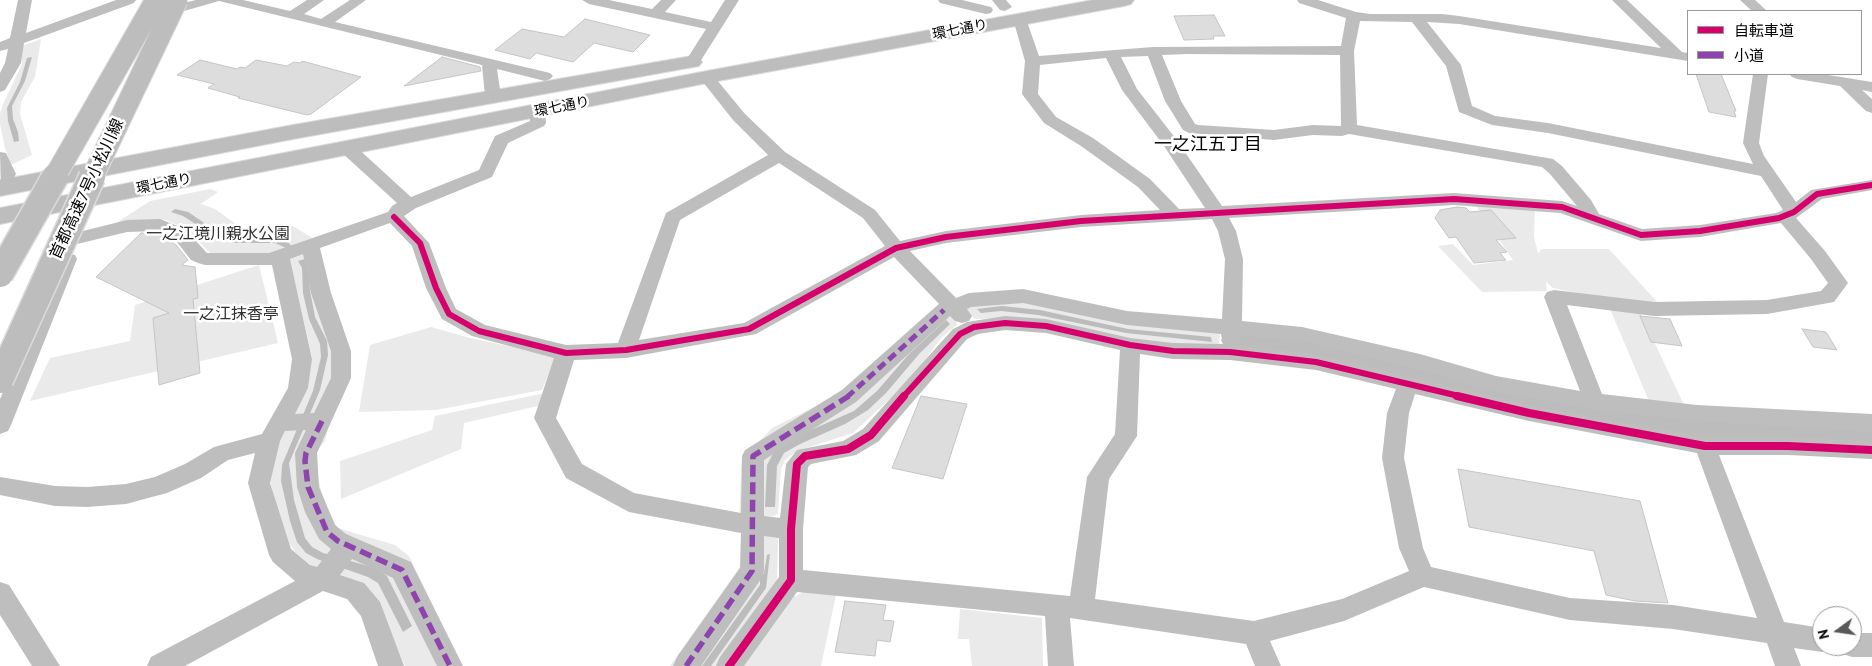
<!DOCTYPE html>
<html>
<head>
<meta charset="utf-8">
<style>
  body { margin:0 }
  #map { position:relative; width:1872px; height:666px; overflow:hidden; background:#fff; font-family:"PT Sans","Noto Sans JP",sans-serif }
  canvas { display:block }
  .legend { position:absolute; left:1687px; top:10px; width:175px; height:65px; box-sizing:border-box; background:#fff; border:1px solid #999; margin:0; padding:6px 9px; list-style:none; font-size:15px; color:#000 }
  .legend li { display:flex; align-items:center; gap:10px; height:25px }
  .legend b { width:25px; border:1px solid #999 }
  .north { position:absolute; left:1812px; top:606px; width:50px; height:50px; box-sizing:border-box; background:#fff; border:1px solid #999; border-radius:50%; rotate:256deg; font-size:14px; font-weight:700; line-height:20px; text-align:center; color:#000 }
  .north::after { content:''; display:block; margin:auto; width:18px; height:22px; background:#595959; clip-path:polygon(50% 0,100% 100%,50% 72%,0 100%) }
</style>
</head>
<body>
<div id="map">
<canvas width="1872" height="666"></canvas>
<ul class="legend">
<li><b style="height:6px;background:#d6006c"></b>自転車道</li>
<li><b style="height:6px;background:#8e44ad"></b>小道</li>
</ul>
<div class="north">N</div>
</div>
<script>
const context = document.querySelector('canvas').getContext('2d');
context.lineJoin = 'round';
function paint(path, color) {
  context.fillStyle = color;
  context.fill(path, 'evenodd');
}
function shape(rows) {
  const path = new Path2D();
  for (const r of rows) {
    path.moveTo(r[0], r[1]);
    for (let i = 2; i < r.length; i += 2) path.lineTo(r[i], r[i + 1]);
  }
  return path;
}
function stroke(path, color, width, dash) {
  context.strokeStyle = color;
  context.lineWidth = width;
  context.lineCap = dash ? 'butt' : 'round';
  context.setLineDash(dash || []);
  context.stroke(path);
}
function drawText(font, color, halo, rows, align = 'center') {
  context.font = font + ' "PT Sans","Noto Sans JP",sans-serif';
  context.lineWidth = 5;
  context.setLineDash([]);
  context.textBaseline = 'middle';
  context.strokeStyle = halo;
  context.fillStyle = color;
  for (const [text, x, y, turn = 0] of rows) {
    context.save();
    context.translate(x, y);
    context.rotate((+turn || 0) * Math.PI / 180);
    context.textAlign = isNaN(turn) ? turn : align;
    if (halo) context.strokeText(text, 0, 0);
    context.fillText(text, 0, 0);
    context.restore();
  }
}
paint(shape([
  [41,39,35,77,21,102,20,114,32,155,11,165,5,148,0,124,0,114,3,104,22,64,22,46],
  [210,189,218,192,201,204,215,209,243,229,293,226,312,238,272,253,210,253,188,230,166,220,128,220,116,223,150,201],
  [1475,204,1535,209,1534,237,1538,253,1542,249,1609,249,1658,303,1601,298,1553,288,1546,282,1547,291,1482,292,1438,246,1453,244,1473,265,1513,260],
  [317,247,325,283,349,350,351,376,332,413,325,441,317,451,317,470,322,496,337,528,395,545,409,556,462,666,405,666,364,584,336,573,313,567,295,552,289,543,273,496,270,479,276,448,308,387,312,357,290,260,292,257],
  [259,265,278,343,30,401,50,358,130,341,135,305],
  [1024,295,1121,315,1221,322,1219,343,1218,345,1172,346,1015,318,975,319,952,298],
  [939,304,956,321,957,325,941,338,920,367,892,397,853,433,797,451,785,460,781,469,778,514,773,516,739,520,742,460,772,428,857,386,910,329],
  [1610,309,1640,312,1685,407,1872,416,1872,443,1701,440,1238,349,1237,324,1508,382,1649,401],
  [431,327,470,338,556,356,542,390,436,410,359,412,370,345],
  [545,393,542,405,464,423,461,449,341,499,340,461,432,430,435,416],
  [747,532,778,537,777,581,717,666,670,666,742,564],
  [806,591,836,595,821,666,744,666,789,599],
  [960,609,1042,618,1043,666,972,666,969,639,958,639]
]), '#eaeaea');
paint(shape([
  [32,57,25,81,12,106,13,119,18,132,19,141,14,142,8,121,7,108,20,82,27,58],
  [175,209,188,212,203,222,213,232,220,235,239,239,279,240,287,241,292,247,286,248,275,243,236,243,215,239,207,236,197,225,183,216,171,212],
  [305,259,308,266,310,291,315,317,327,341,328,355,320,390,289,463,294,500,305,538,312,547,323,553,375,568,387,576,412,626,403,632,378,583,368,577,317,559,306,553,297,542,290,521,281,481,282,465,313,391,321,357,320,344,309,319,303,293,302,268,298,261],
  [1002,306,1040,310,1128,329,1211,337,1212,342,1126,333,1038,315,1001,311,981,313,977,309],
  [946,320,950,324,920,353,886,393,868,410,845,424,800,444,784,453,777,466,775,507,765,507,767,465,776,448,795,437,854,411,877,391,909,354],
  [770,554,766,588,711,666,702,666,760,585,760,576,764,573,767,555]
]), '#bcbcbc');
paint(shape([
  [1240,326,1267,326,1580,398,1707,408,1872,415,1872,449,1707,442,1580,430,1267,354,1240,354,1226,350,1221,340,1226,330,1240,326]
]), '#bcbcbc');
const building = shape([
  [1214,15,1225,36,1213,36,1214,39,1184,40,1174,16,1214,15],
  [585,19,650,35,633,52,594,43,573,62,536,53,530,59,495,50,522,29,564,37,585,19],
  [442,57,480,67,481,71,404,86,442,57],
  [200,60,237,69,240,67,245,68,256,60,287,66,294,62,300,63,302,61,361,77,311,114,307,115,238,98,240,97,208,88,214,84,177,75,200,60],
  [1696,74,1721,74,1736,111,1734,111,1736,117,1709,112,1696,74],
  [1457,207,1466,208,1470,212,1491,210,1516,238,1496,240,1507,252,1500,253,1506,260,1474,263,1456,237,1449,238,1435,218,1440,210,1457,207],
  [141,233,164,235,177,246,188,260,182,265,195,267,198,298,193,299,200,373,159,385,153,318,169,313,96,277,141,233],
  [1640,316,1670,319,1682,346,1651,342,1640,316],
  [1802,329,1826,332,1837,350,1813,347,1802,329],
  [921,396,967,404,943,479,892,468,921,396],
  [1458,469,1640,501,1668,603,1635,601,1606,595,1594,551,1469,527,1458,469],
  [845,601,886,605,883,620,894,621,890,642,877,640,875,656,835,652,845,601]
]);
paint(building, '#ddd');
stroke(building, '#c5c5c5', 1);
const primary = shape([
  [1093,0,1134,0,1131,4,1124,6,707,83,0,224,0,208,707,71,1093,0],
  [692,56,699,58,702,62,699,66,293,139,0,196,0,180,293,125,692,56]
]);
stroke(primary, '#dbdbdb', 2);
paint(shape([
  [18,0,32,0,26,33,116,0,136,0,134,3,24,43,21,63,5,90,0,92,0,73,5,63,8,49,0,51,0,42,10,38,18,0],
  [196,0,243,0,290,11,307,0,324,0,304,14,321,19,350,0,366,0,335,22,550,73,553,76,550,79,545,81,497,69,501,96,499,99,493,101,487,99,485,96,482,65,219,1,184,11,177,7,179,4,196,0],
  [582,0,609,0,652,9,661,0,676,0,665,12,711,22,725,0,739,0,698,65,693,67,688,65,685,62,706,29,589,4,582,0],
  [938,0,962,0,991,7,993,10,991,13,986,14,940,3,938,0],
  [992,0,1006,0,1012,7,1005,11,1000,10,992,0],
  [1297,0,1318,0,1356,12,1370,14,1442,14,1459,16,1661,48,1612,0,1627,0,1682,52,1688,53,1688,61,1459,24,1427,22,1461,65,1472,106,1495,116,1548,123,1753,164,1743,143,1753,74,1768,74,1759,143,1764,156,1796,202,1811,190,1872,180,1872,190,1822,199,1796,218,1825,251,1848,283,1834,302,1767,314,1654,316,1567,305,1602,394,1697,405,1872,414,1872,432,1697,421,1595,410,1496,392,1420,370,1302,341,1241,336,1239,345,1316,354,1529,405,1705,437,1788,437,1872,441,1872,459,1788,455,1719,455,1784,622,1822,628,1822,646,1832,646,1831,648,1822,652,1794,648,1801,666,1775,666,1767,643,1673,629,1570,620,1424,587,1344,621,1270,641,1281,666,1255,666,1246,644,1070,618,1074,666,1048,666,1045,616,797,592,744,666,716,666,720,657,779,577,779,538,764,536,764,571,761,579,701,666,673,666,677,657,740,568,741,533,629,512,566,478,534,418,554,358,472,336,442,319,426,288,412,246,390,223,320,248,331,293,351,351,351,378,317,453,319,487,335,525,346,534,411,562,463,666,437,666,393,578,352,559,340,575,364,583,380,602,404,666,378,666,361,616,347,599,323,591,185,666,147,666,151,657,295,581,273,562,269,555,248,483,255,453,228,460,201,478,167,493,126,504,87,507,55,506,0,495,0,477,55,486,87,487,126,484,155,477,185,464,214,447,262,434,288,388,292,359,272,265,205,265,198,263,191,260,173,237,158,231,127,232,77,244,71,242,68,238,71,234,127,220,160,219,185,229,207,253,269,253,388,212,392,206,397,203,341,152,339,148,341,144,353,144,411,197,479,170,495,136,530,121,529,112,531,109,537,107,543,109,545,112,546,123,544,126,508,143,492,177,416,208,404,216,429,243,446,288,456,309,485,325,566,345,618,343,666,213,768,155,733,120,699,77,702,74,712,74,745,114,785,152,875,210,900,241,946,231,1081,215,1160,210,1138,187,1081,146,1044,123,1022,94,1025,61,1013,19,1015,16,1025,16,1039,56,1153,47,1341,46,1346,18,1299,3,1297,0],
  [1360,21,1412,22,1446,66,1459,112,1492,125,1548,133,1761,176,1783,210,1776,213,1700,225,1642,229,1599,214,1591,200,1562,166,1553,159,1357,125,1354,51,1360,21],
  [1187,54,1340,55,1341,126,1313,125,1274,130,1198,125,1195,124,1181,101,1162,55,1187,54],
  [1148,56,1165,101,1183,130,1189,133,1274,140,1313,135,1342,136,1349,134,1542,167,1550,174,1577,206,1562,201,1454,193,1222,206,1176,139,1137,89,1121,57,1148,56],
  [1106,58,1122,90,1164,146,1205,208,1179,209,1150,179,1093,138,1056,117,1038,94,1040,65,1106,58],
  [779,163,863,218,885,246,744,323,639,340,680,220,779,163],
  [1454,205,1560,213,1641,241,1700,237,1781,223,1811,259,1828,283,1821,291,1767,300,1654,302,1554,290,1547,292,1544,297,1580,391,1496,376,1420,354,1302,327,1242,321,1243,259,1236,231,1229,218,1454,205],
  [1212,219,1218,231,1225,259,1222,319,1127,311,1023,289,969,293,956,298,910,251,946,243,1081,227,1212,219],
  [303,254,311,293,331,351,331,378,314,413,295,414,308,388,312,359,290,259,303,254],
  [894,257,939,304,842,390,745,450,742,456,741,513,634,493,582,464,556,418,574,360,626,358,756,334,894,257],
  [1023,303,1127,325,1221,334,1223,344,1173,343,1130,338,1046,319,1005,316,967,322,953,329,863,429,843,441,797,450,786,464,780,518,764,516,764,460,856,402,950,316,955,321,962,323,969,321,972,316,967,309,971,307,1023,303],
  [1005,330,1046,333,1120,350,1115,434,1087,477,1070,596,803,570,803,529,808,467,811,464,856,455,879,441,967,339,978,334,1005,330],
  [1140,354,1173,359,1230,360,1316,370,1396,389,1387,413,1382,458,1399,548,1409,571,1342,599,1254,621,1095,599,1109,479,1137,436,1140,354],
  [1415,394,1529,421,1697,453,1757,618,1673,605,1570,598,1431,567,1423,548,1404,458,1409,413,1415,394],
  [306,430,295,453,297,487,305,512,319,539,331,549,317,567,310,565,291,549,270,483,280,441,285,431,306,430],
  [1740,0,1755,0,1767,11,1752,11,1740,0],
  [1789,74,1822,74,1872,82,1872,92,1862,90,1872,99,1872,113,1866,111,1840,86,1797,79,1792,77,1789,74],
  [0,152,6,153,16,174,7,191,1,193,0,152],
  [68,253,75,255,77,259,11,425,8,431,0,434,0,399,59,259,61,255,68,253],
  [0,582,9,585,60,666,32,666,0,615,0,582],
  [1852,633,1872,633,1872,657,1852,657,1843,654,1840,646,1852,646,1852,633]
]), '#bebebe');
paint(primary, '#bdbdbd');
const highwayBridgeFar1 = shape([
  [54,178,156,0],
  [92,178,177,0]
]);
const highwayBridge = shape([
  [0,274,55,177],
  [0,380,92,177]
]);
stroke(highwayBridgeFar1, '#dbdbdb', 23, []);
stroke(highwayBridge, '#dbdbdb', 29, []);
stroke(highwayBridgeFar1, '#bdbdbd', 21);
stroke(highwayBridge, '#bdbdbd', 26);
stroke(shape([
  [847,397,944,310]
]), '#8e44ad', 5, [9, 5]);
stroke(shape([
  [322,421,306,453,305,461,308,487,327,532,338,541,402,570,450,666],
  [686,666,752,571,753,456,849,396]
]), '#8e44ad', 5.5, [12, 5.5]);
stroke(shape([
  [394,217,420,243,436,288,449,314,479,331,566,353,626,350,749,329,896,248,946,237,1081,221,1454,199,1562,207,1641,235,1700,231,1779,218,1794,212,1817,194,1872,185],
  [903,397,960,334,974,327,1005,323,1046,326,1130,345,1173,351,1230,352,1316,362,1463,397]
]), '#d6006c', 6);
stroke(shape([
  [1457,396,1529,413,1705,446,1788,446,1872,450],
  [729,666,791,580,791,529,797,464,805,456,848,449,871,435,904,396]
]), '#d6006c', 8);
drawText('14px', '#000', '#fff', [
  ["環七通り",960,30,-11],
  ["環七通り",562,107,-11],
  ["環七通り",164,184,-11]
]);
drawText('16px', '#000', '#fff', [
  ["首都高速7号小松川線",87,189,-65]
]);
drawText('16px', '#303030', '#fff', [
  ["一之江境川親水公園",218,234],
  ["一之江抹香亭",231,314]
]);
drawText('18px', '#000', '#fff', [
  ["一之江五丁目",1208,145]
]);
</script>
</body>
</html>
